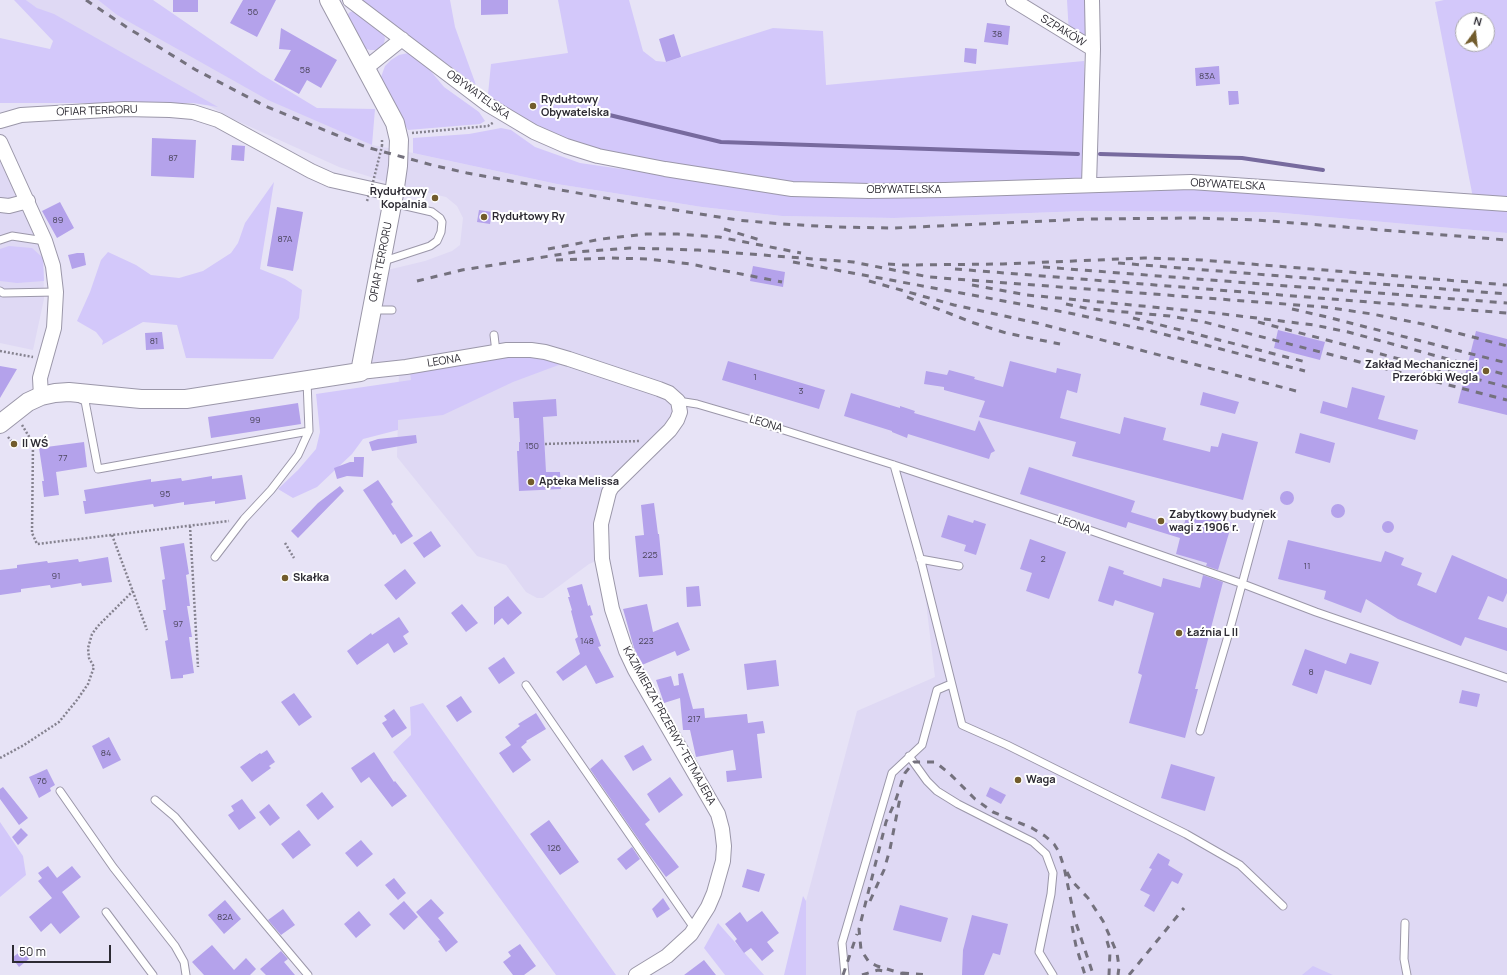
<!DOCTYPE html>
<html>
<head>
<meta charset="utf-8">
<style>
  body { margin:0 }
  #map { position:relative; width:1507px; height:975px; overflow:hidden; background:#e7e3f6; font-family:Manrope,sans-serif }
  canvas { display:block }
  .north { position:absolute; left:1455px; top:12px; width:40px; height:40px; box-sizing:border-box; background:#fff; border:1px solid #abaaad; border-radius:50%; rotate:15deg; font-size:11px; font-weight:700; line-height:16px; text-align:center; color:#2c2a32 }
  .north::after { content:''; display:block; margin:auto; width:14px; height:18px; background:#725c2c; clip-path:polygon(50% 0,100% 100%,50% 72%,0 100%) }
  .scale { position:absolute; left:12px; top:945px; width:99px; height:18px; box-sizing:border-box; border:2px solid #2c2a32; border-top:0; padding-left:5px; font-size:12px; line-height:14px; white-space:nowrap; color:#2c2a32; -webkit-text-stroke:3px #fff; paint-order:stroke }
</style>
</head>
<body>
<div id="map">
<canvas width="1507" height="975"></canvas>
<div class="north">N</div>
<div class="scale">50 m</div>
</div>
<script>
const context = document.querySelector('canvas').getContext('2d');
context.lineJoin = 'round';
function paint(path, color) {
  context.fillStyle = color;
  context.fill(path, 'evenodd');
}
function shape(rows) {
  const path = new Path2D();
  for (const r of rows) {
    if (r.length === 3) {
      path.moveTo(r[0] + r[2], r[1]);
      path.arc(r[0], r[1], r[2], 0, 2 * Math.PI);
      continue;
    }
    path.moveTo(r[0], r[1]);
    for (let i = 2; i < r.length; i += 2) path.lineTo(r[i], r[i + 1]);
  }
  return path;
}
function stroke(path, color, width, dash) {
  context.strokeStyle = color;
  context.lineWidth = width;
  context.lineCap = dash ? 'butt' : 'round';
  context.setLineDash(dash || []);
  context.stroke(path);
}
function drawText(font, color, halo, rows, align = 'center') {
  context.font = font + ' Manrope,sans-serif';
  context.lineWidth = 4;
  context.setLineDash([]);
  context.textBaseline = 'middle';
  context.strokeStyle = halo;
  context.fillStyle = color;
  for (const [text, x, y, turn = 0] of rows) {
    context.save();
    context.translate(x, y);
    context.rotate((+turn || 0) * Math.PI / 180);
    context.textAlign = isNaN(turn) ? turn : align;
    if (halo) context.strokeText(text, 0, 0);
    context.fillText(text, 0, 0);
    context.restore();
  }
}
paint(shape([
  [26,0,98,0,117,15,372,145,399,150,557,184,702,207,782,216,894,218,1084,211,1272,212,1507,233,1507,975,806,975,806,901,857,711,935,677,921,561,894,465,678,401,680,412,612,487,598,560,589,564,543,598,537,598,526,592,506,565,477,556,397,457,399,371,360,372,379,272,425,261,452,251,460,245,463,218,457,206,446,197,396,185,339,167,233,119,121,57,37,8],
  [0,161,43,252,44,299,33,350,0,343]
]), '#dfd9f4');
paint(shape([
  [14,0,26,0,37,8,54,14,218,107,193,103,0,103,0,38,50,49,53,41],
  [98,0,153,0,261,74,317,108,375,109,372,145,268,100,117,15],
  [359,0,450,0,455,27,476,85],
  [558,0,629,0,643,51,656,61,666,62,773,28,823,31,826,85,1084,61,1089,185,792,189,598,156,487,104,491,64,568,53],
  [1067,0,1093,0,1093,49,1069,34],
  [1444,0,1507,0,1507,205,1474,203,1435,2],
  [1463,20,1487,20,1487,44,1463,44],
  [355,11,384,34,385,39,383,46,377,50,370,50,363,48,347,19,347,15,350,12],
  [408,53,424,63,444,87,479,112,485,121,480,124,408,130,384,87,381,77,385,66,391,60,399,55],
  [501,128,511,130,535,147,580,163,816,197,1028,194,1213,187,1507,211,1507,233,1272,212,1084,211,894,218,782,216,702,207,557,184,413,153,413,138,469,134],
  [274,182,260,269,285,279,302,290,299,318,273,359,186,358,177,325,143,322,102,345,103,341,96,332,77,321,90,292,101,260,108,252,136,265,151,275,179,278,203,271,231,253,238,243,245,223],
  [9,246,32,248,43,258,44,281,17,283,0,281,0,249],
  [535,355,564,363,513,382,443,415,398,420,398,430,363,439,352,454,317,487,293,498,278,489,298,470,316,449,320,432,316,394,411,380,410,372,503,356],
  [423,703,616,975,556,975,393,752,411,735,410,707],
  [0,822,23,856,26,875,0,897],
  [803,896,806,901,806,975,784,975],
  [718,923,764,975,725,975,704,948],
  [1313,966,1333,975,1302,975]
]), '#d3c8fa');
stroke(shape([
  [597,112,721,142,1078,154],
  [1100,154,1242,158,1323,170]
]), '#776a9e', 4);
paint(shape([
  [173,0,198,0,198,12,173,12],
  [243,0,276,0,257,37,230,23],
  [481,0,508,0,508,14,481,15],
  [987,23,1010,26,1008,45,984,42],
  [281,28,337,60,321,88,307,80,299,94,274,80,291,50,279,49],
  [674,34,681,57,666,62,659,39],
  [965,48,977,49,976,64,964,62],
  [1219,66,1220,84,1196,86,1195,68],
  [1228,91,1238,91,1239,104,1229,105],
  [152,138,196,140,194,178,151,176],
  [232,145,245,146,244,161,231,160],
  [60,202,74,228,57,238,42,211],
  [277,207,303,212,293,271,267,266],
  [479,210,492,212,490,224,477,222],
  [77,253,84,253,86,265,72,269,68,255],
  [753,266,785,272,783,287,750,281],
  [1278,330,1325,342,1320,360,1274,348],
  [1476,331,1507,339,1507,415,1458,403],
  [162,332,164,349,146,350,145,333],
  [728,361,825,390,819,409,722,380],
  [1010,361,1056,373,1057,368,1081,374,1077,393,1067,390,1060,418,1120,434,1124,417,1166,428,1163,440,1210,452,1211,446,1218,447,1222,433,1258,442,1243,500,1072,456,1076,442,979,417,985,401,944,390,944,387,924,384,926,371,947,375,949,370,975,377,974,379,1003,387],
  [0,366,17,369,0,398],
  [1352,387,1385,396,1378,419,1418,430,1415,440,1320,413,1323,401,1347,408],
  [1203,392,1239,402,1235,414,1200,405],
  [851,393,900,408,900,406,915,411,914,413,975,431,979,420,995,451,991,453,989,459,908,434,907,438,892,432,892,431,844,416],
  [556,399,557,416,543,417,546,472,560,472,561,489,519,491,517,451,519,451,519,442,520,442,519,418,514,418,513,402],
  [298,403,301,424,211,438,208,417],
  [1300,433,1335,443,1330,463,1295,453],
  [416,435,417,443,372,451,369,442,378,439],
  [84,442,87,467,56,472,59,495,44,497,42,481,44,481,39,448],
  [354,457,364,457,363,477,347,476,337,479,334,468,350,462,354,462],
  [1029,467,1135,501,1131,512,1183,528,1188,511,1232,523,1218,570,1206,566,1207,563,1176,554,1180,538,1128,522,1126,528,1020,494],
  [242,475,246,499,215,504,215,501,184,505,184,502,154,507,153,504,85,514,83,501,86,501,84,490,151,479,151,482,181,478,182,481,212,476,212,479],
  [378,480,393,502,391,504,413,536,401,544,395,534,393,535,363,490],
  [340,486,344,491,298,538,291,531,318,503],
  [1287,498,7],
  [654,503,658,534,659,534,663,575,639,577,635,536,644,535,641,505],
  [1338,511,7],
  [948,515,973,523,974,520,986,524,976,555,964,551,966,545,941,537],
  [1388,527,6],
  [431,531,441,546,424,558,413,543],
  [1030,539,1066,552,1049,599,1026,591,1032,573,1020,569],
  [1288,540,1381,562,1385,551,1404,558,1401,565,1422,573,1417,585,1436,593,1452,555,1507,579,1507,593,1503,602,1488,596,1478,619,1507,628,1507,651,1465,637,1461,646,1398,619,1366,599,1361,613,1324,599,1326,591,1278,579],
  [184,543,189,574,186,575,190,606,187,606,192,637,189,637,194,673,183,675,183,678,171,679,165,641,168,640,163,610,166,610,162,580,165,579,160,547],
  [108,557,112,582,82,586,81,583,51,588,50,585,21,589,21,592,0,595,0,570,17,568,17,565,47,561,48,563,78,559,79,562],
  [1109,566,1124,571,1123,574,1161,587,1163,578,1200,588,1203,575,1223,582,1195,689,1198,689,1185,738,1129,723,1142,675,1138,673,1154,613,1115,600,1113,606,1098,601],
  [405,569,416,583,396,600,384,585],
  [582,584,588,606,590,605,593,615,590,616,601,646,598,647,614,677,596,684,586,665,563,681,556,672,580,654,575,639,578,637,571,611,572,610,568,597,570,597,567,588],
  [699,586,701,606,687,607,686,587],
  [508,596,522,613,508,625,502,618,494,625,494,607],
  [462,604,478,623,466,632,451,613],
  [647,604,653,632,678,622,690,650,677,656,675,651,642,665,634,648,623,609],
  [399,617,409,632,403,636,408,644,394,653,388,643,357,665,347,651,371,633,372,635],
  [1305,649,1346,664,1350,653,1379,662,1371,685,1325,670,1317,694,1292,685],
  [504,657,515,673,499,684,488,668],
  [776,660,779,686,747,690,744,664],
  [683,673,693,709,704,708,705,718,747,714,748,723,763,721,765,733,757,734,762,778,727,782,726,771,736,770,733,750,696,757,690,730,683,730,680,698,664,703,656,680,671,676,674,686,679,685,678,674],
  [1462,690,1480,694,1477,707,1459,703],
  [294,693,312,717,299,726,281,702],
  [461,696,472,712,457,722,446,706],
  [394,709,407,728,392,738,382,723,387,720,384,716],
  [536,713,546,729,526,741,527,742,521,747,531,760,513,773,499,753,511,745,505,737,520,726,518,724],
  [109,737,121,760,103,769,92,746],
  [643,745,652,760,633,771,624,756],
  [267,750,275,762,269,766,271,768,252,782,240,767,260,753,261,754],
  [374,752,394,782,395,781,407,796,392,807,369,777,361,783,351,768],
  [602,759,650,820,645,824,679,867,666,877,648,853,590,769],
  [1171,764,1215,777,1205,811,1161,798],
  [47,769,55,785,50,788,51,791,39,798,29,777],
  [670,777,683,795,659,813,647,794],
  [3,787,28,818,19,825,0,799,0,789],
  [990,787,1006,795,1001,804,986,796],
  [322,792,334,807,318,820,306,805],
  [242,799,256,818,239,830,228,815,234,811,231,806],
  [269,804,280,818,270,826,259,812],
  [549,820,579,862,560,875,530,834],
  [21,828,28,835,18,845,12,837],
  [299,830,311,845,293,859,281,844],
  [361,840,373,854,357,867,345,853],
  [632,847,640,859,626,870,617,859],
  [1158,853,1170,860,1168,865,1183,874,1178,884,1172,881,1154,912,1144,906,1150,895,1140,890,1152,869,1149,868],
  [48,866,57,878,72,866,81,877,62,892,80,917,60,934,51,923,41,932,29,917,52,898,38,881,42,878,38,873],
  [747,869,765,874,759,892,742,887],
  [394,878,406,893,398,900,385,885],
  [663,898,670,909,657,918,652,909],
  [431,899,444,913,438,918,458,942,446,952,438,941,440,940,416,912],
  [225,900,241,919,224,934,208,915],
  [404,901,418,917,404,930,389,914],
  [900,905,948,918,941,942,893,930],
  [283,909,295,925,281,935,268,920],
  [359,911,371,925,356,938,344,924],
  [762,911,779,933,767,942,774,951,762,961,751,948,744,953,735,941,737,939,725,924,740,912,747,922],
  [972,915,1008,924,1000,955,993,953,984,975,962,975,963,950],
  [520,944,536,966,524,975,513,975,503,962,511,956,508,952],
  [212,945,234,970,246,958,256,969,250,975,204,975,192,962],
  [22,950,29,959,19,967,12,958],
  [281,951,288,959,284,962,295,975,266,975,260,969],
  [704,960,716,975,684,975]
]), '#b4a2eb');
const service = shape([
  [0,240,12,236,45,241],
  [381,262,430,246,437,241,441,232,442,222,440,218,432,212,393,203],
  [0,291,3,293,56,292],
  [372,310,392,310],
  [494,335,496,352],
  [78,398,85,401,98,469,309,431],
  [678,401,697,404,755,421,894,465,1092,531,1243,584,1316,612,1507,678],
  [894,465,921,561,962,725,1007,745,1186,834,1240,865,1283,906],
  [215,557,244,519,271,490,298,455,309,431,307,381],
  [920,559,959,566],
  [526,685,694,928],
  [1200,731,1228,636,1261,514],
  [909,756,927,781,937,791,958,804,1033,842,1046,854,1053,873,1051,894,1039,952,1053,975],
  [60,791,113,867,175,946,184,962,186,975],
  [155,800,175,817,308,975],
  [106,912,153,975],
  [1405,923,1404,959,1407,975],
  [845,975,842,943,892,773,922,745,937,690,951,684]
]);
const minor = shape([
  [350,0,487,104,534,132,566,146,598,156,665,169,792,189,869,191,945,190,1191,182,1507,204],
  [1013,0,1093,49],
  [366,68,402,39],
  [0,121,21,115,124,109,170,110,193,112,218,120,311,171,331,180,394,194],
  [0,142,45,241,53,266,56,292,54,328,40,378,41,396],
  [1089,185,1093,49,1092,0],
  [0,205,9,206,28,201],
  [360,372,406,367,507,350,531,350,545,352,569,359,659,389,669,393,678,401,680,412,677,420,670,430,612,487,609,492,601,524,602,559,612,609,626,651,635,670,718,814,722,829,724,846,723,861,714,893,708,907,691,934,667,956,636,975]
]);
const tertiary = shape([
  [0,424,28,402,41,396,55,393,69,392,141,399,186,399,360,372,394,194,398,166,399,140,395,123,329,0]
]);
stroke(service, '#9b97a9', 9);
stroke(minor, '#9b97a9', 16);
stroke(tertiary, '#9b97a9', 20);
stroke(shape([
  [412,133,488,126,494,122],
  [382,146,382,138],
  [0,351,33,357],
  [22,425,33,443,32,533,37,544,229,521],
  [8,437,14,444],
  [545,444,639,441],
  [190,526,198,667],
  [112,535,147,630],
  [285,543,294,558],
  [0,758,24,745,59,722,77,700,88,684,94,667,89,658,88,648,92,634,98,626,133,591]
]), '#85828f', 2.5, [2, 2]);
stroke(service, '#fff', 7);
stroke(minor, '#fff', 14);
stroke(tertiary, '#fff', 18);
stroke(shape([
  [86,0,128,28,196,70,265,106,366,147,432,165,467,173,633,203,737,220,782,224,835,227,894,228,1088,219,1194,218,1257,220,1507,240],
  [724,229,760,240],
  [548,249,602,239,646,234,678,234,719,237,801,253],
  [556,260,611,258,648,259,690,264,782,282],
  [793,262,1069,313,1148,330,1305,371],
  [1118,263,1507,294],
  [888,264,904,265,1003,264,1144,258,1202,260,1507,285],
  [1043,267,1507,303],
  [955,269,1507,313],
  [417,281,462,270,575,252,630,248,698,250,853,262,929,277,1324,307,1372,314,1423,324,1507,346],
  [869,281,954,305,1041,324,1300,392],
  [972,285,1027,295,1215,313,1314,325,1348,332,1507,375],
  [907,297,974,323,1006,333,1060,344],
  [1066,304,1090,309,1170,316,1204,322,1507,400],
  [1292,309,1327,317,1507,363],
  [1133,318,1306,362],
  [1258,322,1507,387],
  [1067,872,1071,880,1088,898,1103,921,1117,953,1119,967,1118,975],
  [870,901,884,870,890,849,900,798],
  [1072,926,1076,946,1085,975],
  [1107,941,1110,951,1109,975],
  [902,973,928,975],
  [843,975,857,934],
  [862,975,878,970,884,971],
  [907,975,877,966,869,962,861,950,859,929,886,822,895,802,905,773,914,762,935,762,949,773,975,799,993,812,1032,828,1045,836,1054,844,1059,852,1064,867,1075,920,1092,971,1092,975],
  [1129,975,1184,908]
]), '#74717d', 3, [7, 7]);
stroke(shape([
  [367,201,372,186,382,146]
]), '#85828f', 2.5, [2, 2]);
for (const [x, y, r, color] of [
  [533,106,4,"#725c2c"],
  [435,198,4,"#725c2c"],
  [484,217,4,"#725c2c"],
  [1486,371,4,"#725c2c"],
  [14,444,4,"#725c2c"],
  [531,482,4,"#725c2c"],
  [1161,521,4,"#725c2c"],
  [285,578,4,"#725c2c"],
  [1179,633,4,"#725c2c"],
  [1018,780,4,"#725c2c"]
]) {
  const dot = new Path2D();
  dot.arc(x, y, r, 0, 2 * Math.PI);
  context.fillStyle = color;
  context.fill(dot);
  stroke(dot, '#fff', 1.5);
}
drawText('9px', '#4e4860', null, [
  ["56",253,12],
  ["38",997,34],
  ["58",305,70],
  ["83A",1207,76],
  ["87",173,158],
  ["89",58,220],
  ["87A",285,239],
  ["81",154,341],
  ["1",755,377],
  ["3",801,391],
  ["99",255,420],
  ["150",532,446],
  ["77",63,458],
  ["95",165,494],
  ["225",650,555],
  ["2",1043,559],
  ["11",1307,566],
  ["91",56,576],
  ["97",178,624],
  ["148",587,641],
  ["223",646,641],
  ["8",1311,672],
  ["217",694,719],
  ["84",106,753],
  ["76",42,781],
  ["126",554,848],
  ["82A",225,917]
]);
drawText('11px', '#2c2a32', '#fff', [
  ["SZPAKÓW",1063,31,31],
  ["OBYWATELSKA",478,95,36],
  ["OFIAR TERRORU",97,111,-2],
  ["OBYWATELSKA",1228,185,3],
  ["OBYWATELSKA",904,190],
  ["OFIAR TERRORU",381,262,-79],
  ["LEONA",444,361,-9],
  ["LEONA",766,424,17],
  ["LEONA",1074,525,19],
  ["KAZIMIERZA PRZERWY-TETMAJERA",669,726,61]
]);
drawText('bold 11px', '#2c2a32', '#fff', [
  ["Rydułtowy",541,100],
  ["Obywatelska",541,113],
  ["Rydułtowy",427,192,"right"],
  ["Kopalnia",427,205,"right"],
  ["Rydułtowy Ry",492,217],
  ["Zakład Mechanicznej",1478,365,"right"],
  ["Przeróbki Wegla",1478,378,"right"],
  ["II WŚ",22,444],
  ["Apteka Melissa",539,482],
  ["Zabytkowy budynek",1169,515],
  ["wagi z 1906 r.",1169,528],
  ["Skałka",293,578],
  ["Łaźnia L II",1187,633],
  ["Waga",1026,780]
], 'left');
</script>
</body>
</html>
